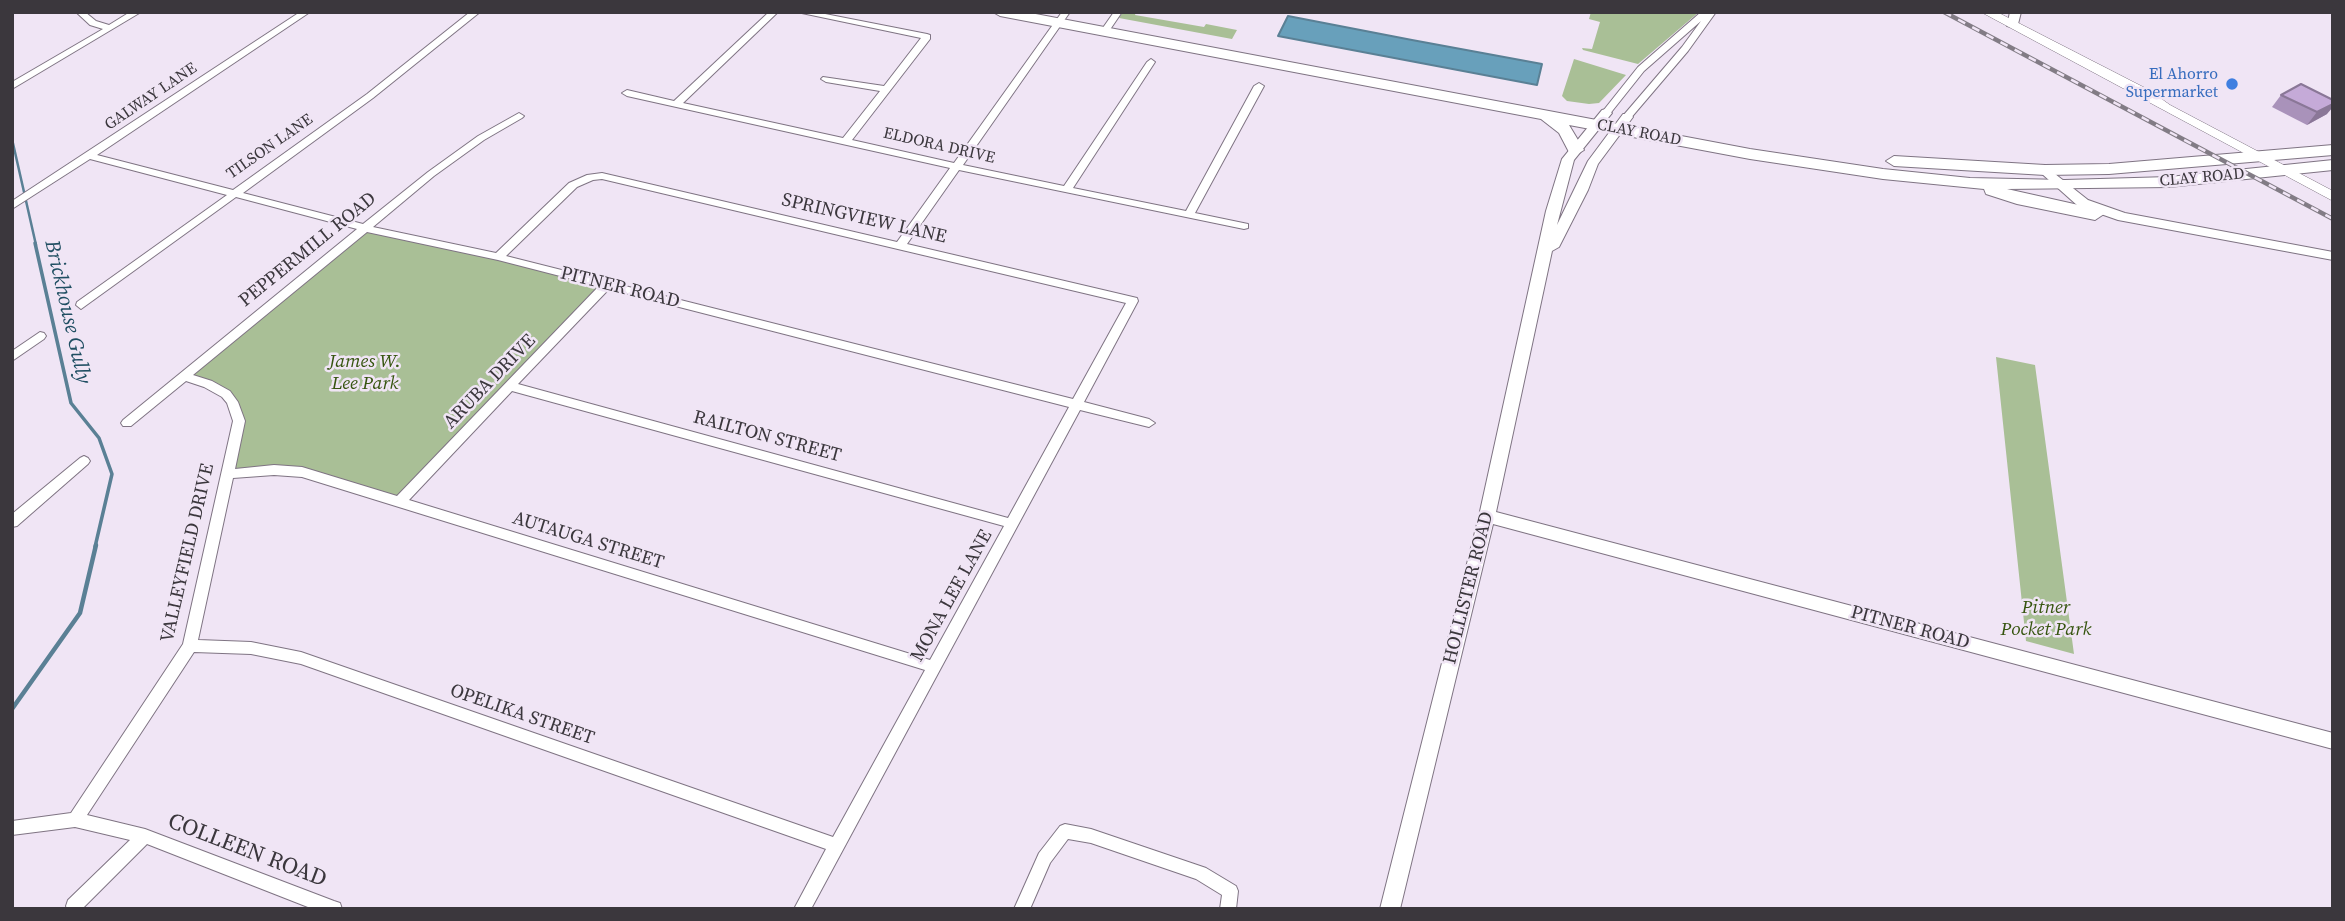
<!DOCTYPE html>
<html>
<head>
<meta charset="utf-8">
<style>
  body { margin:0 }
  #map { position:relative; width:2345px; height:921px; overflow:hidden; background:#f0e5f5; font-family:"Source Serif 4",serif }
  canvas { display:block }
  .frame { position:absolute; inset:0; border:14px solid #3b373d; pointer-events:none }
</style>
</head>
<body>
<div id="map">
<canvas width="2345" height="921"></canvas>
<div class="frame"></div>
</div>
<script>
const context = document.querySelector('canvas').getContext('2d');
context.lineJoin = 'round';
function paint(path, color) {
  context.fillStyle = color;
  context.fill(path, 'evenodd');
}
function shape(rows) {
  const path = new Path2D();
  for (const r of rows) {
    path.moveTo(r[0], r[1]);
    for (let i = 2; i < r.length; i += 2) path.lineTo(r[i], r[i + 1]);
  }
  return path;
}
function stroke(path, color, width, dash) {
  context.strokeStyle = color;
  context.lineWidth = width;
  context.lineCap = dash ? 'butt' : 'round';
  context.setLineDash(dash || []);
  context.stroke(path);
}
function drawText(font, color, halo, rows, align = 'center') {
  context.font = font + ' "Source Serif 4",serif';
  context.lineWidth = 5;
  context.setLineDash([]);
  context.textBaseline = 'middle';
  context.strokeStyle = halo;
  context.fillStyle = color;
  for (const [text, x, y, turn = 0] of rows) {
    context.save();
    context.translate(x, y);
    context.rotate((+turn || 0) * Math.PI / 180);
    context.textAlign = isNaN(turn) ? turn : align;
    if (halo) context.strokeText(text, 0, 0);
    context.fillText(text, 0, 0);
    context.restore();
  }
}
paint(shape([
  [1123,12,1136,12,1135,15,1204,27,1206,24,1237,30,1232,39,1119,18],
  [1591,12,1699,12,1638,64,1583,50,1582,48,1592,49,1600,22,1589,19],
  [1574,59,1626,75,1599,103,1589,104,1567,101,1562,96],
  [364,228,606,285,398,503,313,475,228,474,239,421,232,402,185,377],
  [1996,357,2035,365,2074,654,2026,641]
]), '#a9bf96');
const water = shape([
  [1288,16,1412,40,1542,64,1537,85,1278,36,1288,16]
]);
paint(water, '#68a0bb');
stroke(water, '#5a8095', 2);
stroke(shape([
  [12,139,36,245]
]), '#5a8095', 2.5);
stroke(shape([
  [35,243,71,403,99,438,112,474,95,547]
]), '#5a8095', 3.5);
stroke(shape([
  [12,709,80,613,96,545]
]), '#5a8095', 4.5);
const minor = shape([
  [76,12,85,12,96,21,109,25,130,12,141,12,12,89,12,82,103,29,90,25,76,12],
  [300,12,310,12,97,155,233,190,367,94,470,12,480,12,373,98,243,193,363,224,428,172,478,136,519,113,524,116,522,118,484,140,434,176,373,227,496,253,569,183,587,175,602,173,897,242,950,168,627,96,622,93,627,90,674,101,769,12,778,12,683,103,843,138,880,91,826,82,821,79,823,77,884,86,921,38,797,12,815,12,927,34,930,35,930,39,852,140,954,163,1062,12,1070,12,963,165,1064,186,1147,62,1151,59,1155,62,1073,188,1186,211,1254,86,1259,83,1264,86,1195,213,1248,224,1248,228,1244,229,959,170,907,244,1137,298,1138,301,1084,402,1149,419,1155,423,1149,427,1080,410,811,909,794,909,826,849,301,664,251,654,194,652,87,815,145,829,334,901,340,903,342,909,313,909,147,844,82,909,67,909,66,906,68,900,130,840,75,827,12,835,12,821,71,813,183,644,233,421,227,403,222,397,204,387,186,381,131,426,123,426,121,423,123,420,357,229,236,197,81,309,76,305,77,302,227,195,90,159,12,209,12,201,300,12],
  [602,179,1126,303,1073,399,506,256,577,187,593,180,602,179],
  [367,232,498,260,599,286,397,496,302,467,274,465,235,469,245,421,238,402,230,391,212,381,193,375,367,232],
  [609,289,1069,407,1008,518,518,384,609,289],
  [512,391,1004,526,930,660,409,500,512,391],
  [274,475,302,477,925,670,833,837,301,652,251,642,198,640,233,478,274,475],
  [1114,12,1122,12,1107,34,1101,34,1100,32,1114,12],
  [1701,12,1716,12,1688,51,1630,119,1627,120,1622,117,1682,47,1701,21,1644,71,1609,115,1603,115,1603,111,1638,67,1701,12],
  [40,332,44,333,46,336,44,339,12,361,12,351,40,332],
  [84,456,88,458,90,461,88,464,17,526,12,527,12,514,80,458,84,456],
  [1065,824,1091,829,1206,868,1236,886,1238,891,1236,909,1220,909,1222,895,1196,879,1091,843,1068,839,1050,863,1030,909,1014,909,1039,853,1060,826,1065,824]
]);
const tertiary = shape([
  [2010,12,2021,12,2017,28,2007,26,2010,12],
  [1606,109,1612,113,1574,160,1557,225,1588,161,1623,114,1631,114,1633,117,1598,164,1588,190,1559,247,1552,251,1496,512,2333,733,2333,749,1493,524,1400,909,1380,909,1479,516,1546,211,1562,159,1602,110,1606,109],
  [2045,166,2088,200,2125,213,2333,252,2333,260,2118,220,2078,206,2041,173,2039,170,2045,166]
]);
const secondary = shape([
  [1981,12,1997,12,2149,90,2170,105,2333,191,2333,201,1981,12]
]);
const primary = shape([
  [993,12,1025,12,1750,149,1883,169,1970,178,2065,180,2169,177,2333,160,2333,170,2169,187,2007,189,2101,210,2104,214,2095,220,2017,204,1986,194,1984,189,1883,179,1750,159,1569,125,1584,150,1576,155,1570,154,1559,133,1541,119,1000,16,993,12],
  [2333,145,2333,155,2109,174,2045,175,1894,166,1886,161,1894,156,2045,165,2109,164,2333,145]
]);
stroke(minor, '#7f7483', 2);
stroke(tertiary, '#7f7483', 2);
stroke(secondary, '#7f7483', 1);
stroke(primary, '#7f7483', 2);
paint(minor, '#fff');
paint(tertiary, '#fff');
paint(secondary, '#fff');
paint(primary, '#fff');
const rail = shape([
  [1944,12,2333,219]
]);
stroke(rail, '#827c85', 4.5);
stroke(rail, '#f0e5f5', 2.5, [8]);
paint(shape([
  [2281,95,2327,114,2307,125,2272,107]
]), '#a992ba');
paint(shape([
  [2333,104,2333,107,2327,114,2307,125,2317,112]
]), '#8a7797');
const building = shape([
  [2301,84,2333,100,2333,104,2317,112,2281,95,2301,84]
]);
paint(building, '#c5aad8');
stroke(building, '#8a7797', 2);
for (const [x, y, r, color] of [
  [2232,84,7,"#3f7fe0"]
]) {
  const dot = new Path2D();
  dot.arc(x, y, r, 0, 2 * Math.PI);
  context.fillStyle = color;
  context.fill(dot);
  stroke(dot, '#f0e5f5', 2.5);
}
drawText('16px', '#366cbe', '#f0e5f5', [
  ["El Ahorro",2218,75],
  ["Supermarket",2218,93]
], 'right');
drawText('16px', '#3b373d', '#f0e5f5', [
  ["GALWAY LANE",151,97,-34],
  ["CLAY ROAD",1639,133,11],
  ["ELDORA DRIVE",939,146,13],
  ["TILSON LANE",270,147,-35],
  ["CLAY ROAD",2202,178,-5]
]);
drawText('19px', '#3b373d', '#f0e5f5', [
  ["SPRINGVIEW LANE",864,219,13],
  ["PEPPERMILL ROAD",308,250,-39],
  ["PITNER ROAD",620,288,14],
  ["ARUBA DRIVE",490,382,-46],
  ["RAILTON STREET",767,437,15],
  ["AUTAUGA STREET",588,541,17],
  ["VALLEYFIELD DRIVE",188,553,-77],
  ["HOLLISTER ROAD",1469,588,-76],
  ["MONA LEE LANE",952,596,-61],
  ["PITNER ROAD",1910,628,15],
  ["OPELIKA STREET",522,715,19]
]);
drawText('italic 19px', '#36550f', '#f0e5f5', [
  ["James W.",365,362],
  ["Lee Park",365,384],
  ["Pitner",2046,608],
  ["Pocket Park",2046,630]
]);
drawText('italic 21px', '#1f4e62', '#f0e5f5', [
  ["Brickhouse Gully",67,312,77]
]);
drawText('23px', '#3b373d', '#f0e5f5', [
  ["COLLEEN ROAD",247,851,21]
]);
</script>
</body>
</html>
